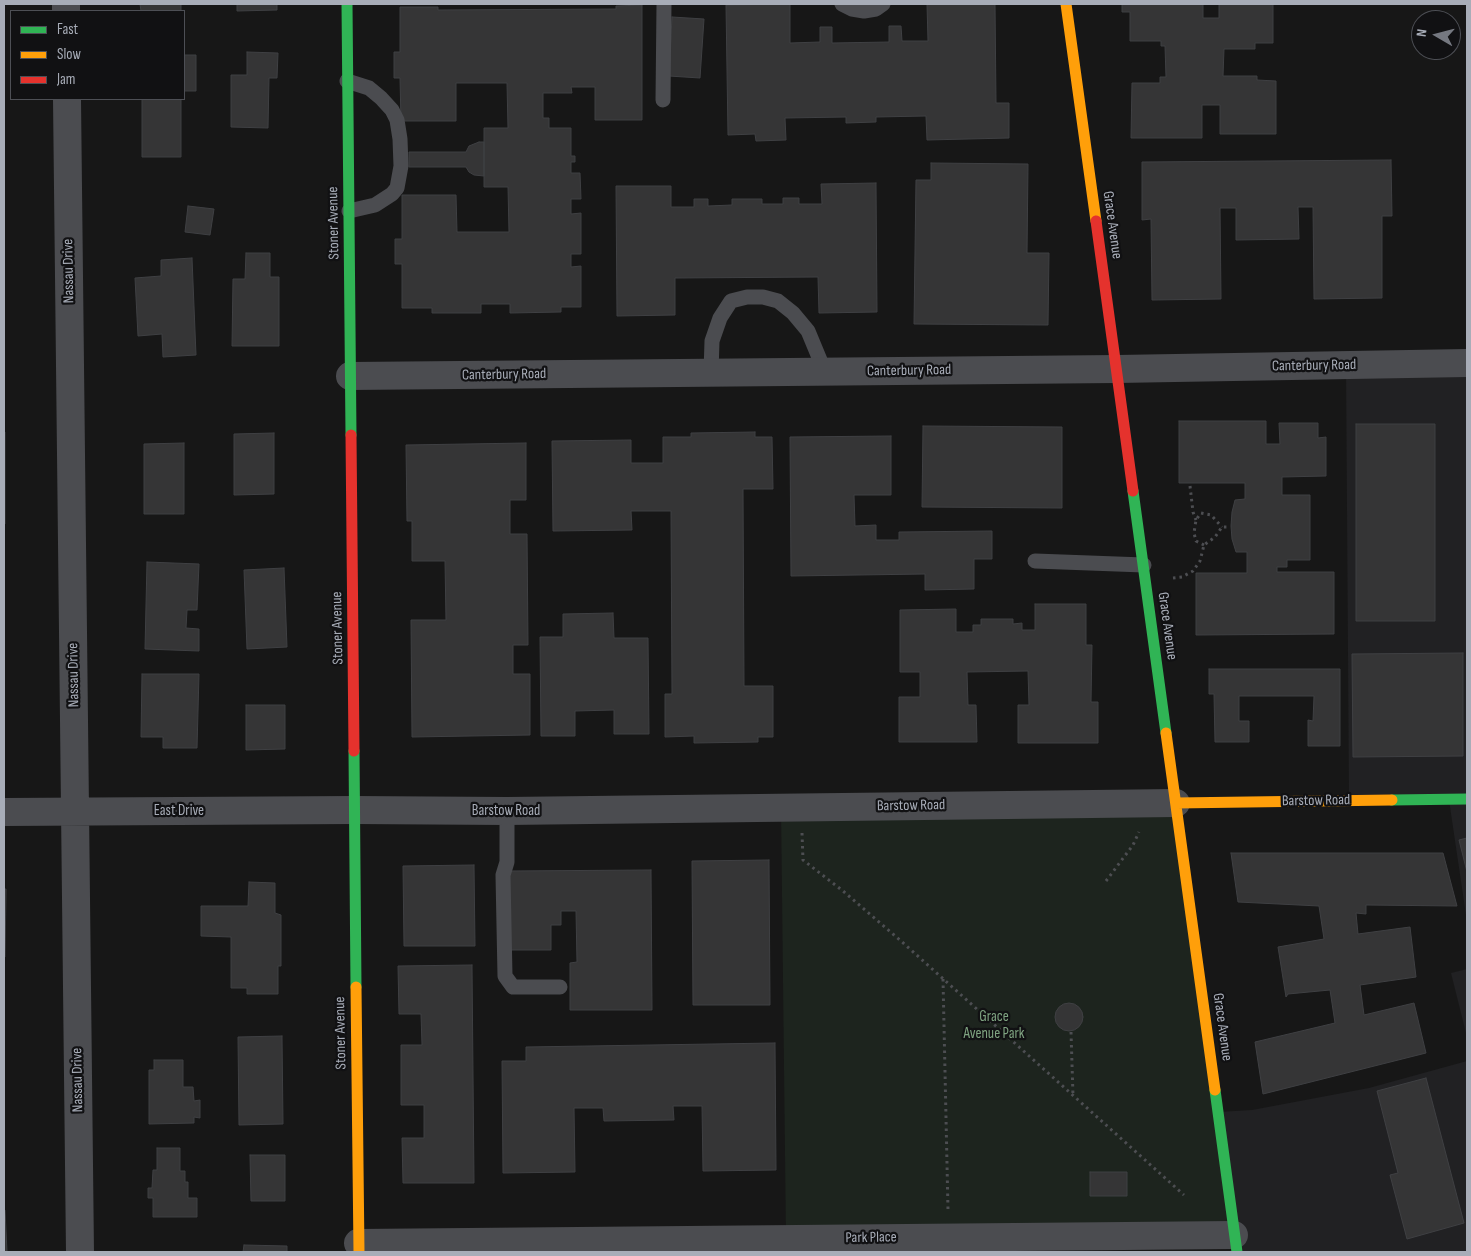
<!DOCTYPE html>
<html>
<head>
<meta charset="utf-8">
<style>
  body { margin:0 }
  #map { position:relative; width:1471px; height:1256px; overflow:hidden; background:#171717; font-family:"Sofia Sans Condensed",sans-serif }
  canvas { display:block }
  .frame { position:absolute; inset:0; border:5px solid #a8adb8; pointer-events:none }
  .legend { position:absolute; left:10px; top:10px; width:175px; height:90px; box-sizing:border-box; background:#111113; border:1px solid #4d4f55; margin:0; padding:6px 9px; list-style:none; font-size:15px; color:#a8adb8 }
  .legend li { display:flex; align-items:center; gap:10px; height:25px }
  .legend b { width:25px; border:1px solid #4d4f55 }
  .north { position:absolute; left:1411px; top:10px; width:50px; height:50px; box-sizing:border-box; background:#111113; border:1px solid #4d4f55; border-radius:50%; rotate:278deg; font-size:14px; font-weight:700; line-height:20px; text-align:center; color:#a8adb8 }
  .north::after { content:''; display:block; margin:auto; width:18px; height:22px; background:#757880; clip-path:polygon(50% 0,100% 100%,50% 72%,0 100%) }
</style>
</head>
<body>
<div id="map">
<canvas width="1471" height="1256"></canvas>
<div class="frame"></div>
<ul class="legend">
<li><b style="height:6px;background:#30b455"></b>Fast</li>
<li><b style="height:6px;background:#ff9f0a"></b>Slow</li>
<li><b style="height:6px;background:#e5322d"></b>Jam</li>
</ul>
<div class="north">N</div>
</div>
<script>
const context = document.querySelector('canvas').getContext('2d');
context.lineJoin = 'round';
function paint(path, color) {
  context.fillStyle = color;
  context.fill(path, 'evenodd');
}
function shape(rows) {
  const path = new Path2D();
  for (const r of rows) {
    if (r.length === 3) {
      path.moveTo(r[0] + r[2], r[1]);
      path.arc(r[0], r[1], r[2], 0, 2 * Math.PI);
      continue;
    }
    path.moveTo(r[0], r[1]);
    for (let i = 2; i < r.length; i += 2) path.lineTo(r[i], r[i + 1]);
  }
  return path;
}
function stroke(path, color, width, dash) {
  context.strokeStyle = color;
  context.lineWidth = width;
  context.lineCap = dash ? 'butt' : 'round';
  context.setLineDash(dash || []);
  context.stroke(path);
}
function drawText(font, color, halo, rows, align = 'center') {
  context.font = font + ' "Sofia Sans Condensed",sans-serif';
  context.lineWidth = 4.5;
  context.setLineDash([]);
  context.textBaseline = 'middle';
  context.strokeStyle = halo;
  context.fillStyle = color;
  for (const [text, x, y, turn = 0] of rows) {
    context.save();
    context.translate(x, y);
    context.rotate((+turn || 0) * Math.PI / 180);
    context.textAlign = isNaN(turn) ? turn : align;
    if (halo) context.strokeText(text, 0, 0);
    context.fillText(text, 0, 0);
    context.restore();
  }
}
paint(shape([
  [1467,363,1467,922,1449,800,1349,801,1346,365],
  [1467,969,1467,1037,1451,973],
  [1467,1061,1467,1252,1237,1252,1218,1112,1252,1110,1369,1088]
]), '#212123');
paint(shape([
  [1176,803,1234,1235,786,1240,781,808]
]), '#1d241e');
const building = shape([
  [140,4,181,4,181,11,141,11,140,4],
  [237,4,277,4,277,10,237,11,237,4],
  [790,4,790,43,820,42,820,27,832,27,832,43,889,42,889,26,901,26,902,41,928,41,927,4,995,4,996,103,1009,103,1009,138,927,140,926,116,876,117,876,122,846,123,846,117,785,118,786,140,756,141,755,134,728,135,726,5,790,4],
  [1122,4,1203,4,1203,18,1219,18,1219,4,1273,4,1273,43,1255,43,1255,49,1224,49,1223,76,1257,76,1257,80,1276,81,1276,134,1220,134,1220,105,1202,105,1202,138,1131,138,1132,83,1160,83,1160,77,1166,77,1165,46,1161,46,1161,41,1130,41,1130,12,1122,12,1122,4],
  [642,5,642,120,595,120,595,87,571,87,572,93,543,93,543,118,549,118,549,128,571,128,571,156,575,156,575,162,571,162,571,173,580,173,581,199,571,199,571,214,581,213,581,254,571,254,571,267,581,266,581,307,561,307,561,312,510,313,510,304,481,304,481,313,432,313,432,308,402,308,402,264,395,264,395,239,402,239,402,195,456,195,457,232,509,232,508,187,484,187,484,128,508,128,507,83,456,83,456,121,401,121,400,78,394,78,394,52,400,52,400,7,438,7,438,10,616,9,616,6,642,5],
  [672,17,704,19,700,78,669,76,672,17],
  [247,52,278,53,277,78,269,78,268,128,231,127,231,75,247,75,247,52],
  [184,55,196,55,196,91,184,91,184,55],
  [142,99,181,99,181,157,142,157,142,99],
  [479,142,484,142,484,176,474,175,469,172,466,167,409,167,409,152,466,152,469,146,479,142],
  [1391,160,1392,216,1382,216,1382,298,1314,299,1313,207,1298,207,1299,239,1236,240,1236,208,1220,208,1221,299,1152,300,1151,219,1142,220,1142,162,1391,160],
  [931,163,1028,164,1027,253,1049,253,1048,325,914,324,916,180,931,180,931,163],
  [876,183,877,312,819,313,818,277,675,278,675,315,617,316,616,186,671,186,671,207,694,207,694,199,708,199,708,206,732,205,732,199,762,199,762,204,783,204,783,198,799,198,799,204,822,204,821,184,876,183],
  [188,206,214,209,210,235,185,232,188,206],
  [246,253,270,253,270,277,279,277,279,346,232,346,233,279,245,279,246,253],
  [192,258,196,355,163,357,162,334,138,336,135,278,161,276,161,260,192,258],
  [1179,421,1266,421,1266,444,1280,444,1279,423,1318,423,1318,438,1326,437,1326,476,1282,477,1282,495,1310,495,1310,560,1287,560,1287,567,1277,567,1277,572,1334,572,1334,634,1196,635,1196,573,1247,573,1247,552,1236,552,1232,539,1231,526,1232,512,1235,500,1245,499,1245,483,1179,483,1179,421],
  [1356,424,1435,424,1435,621,1356,621,1356,424],
  [923,426,1062,427,1062,508,922,507,923,426],
  [4,432,5,432,5,524,4,524,4,432],
  [755,432,755,437,772,437,773,489,743,489,744,686,773,686,773,737,758,737,758,742,694,743,694,736,665,737,665,694,672,694,671,511,631,511,632,530,553,531,552,441,631,440,631,463,663,463,663,437,691,437,691,433,755,432],
  [274,433,274,494,234,495,234,434,274,433],
  [891,436,891,495,854,495,855,526,876,525,876,540,899,540,899,532,992,531,992,559,974,559,974,589,925,590,925,574,791,576,790,437,891,436],
  [184,443,184,514,144,514,144,444,184,443],
  [526,443,526,500,510,500,510,534,527,534,528,645,513,645,513,674,530,674,530,735,412,737,411,620,446,620,445,561,412,561,412,521,407,521,406,445,526,443],
  [147,562,199,564,197,610,187,610,186,628,199,629,199,651,145,649,147,562],
  [284,568,287,647,247,649,244,570,284,568],
  [1035,604,1086,604,1086,645,1092,645,1091,702,1098,702,1098,743,1018,743,1018,705,1029,705,1028,671,967,672,968,705,976,705,977,742,899,742,899,697,920,697,920,672,900,672,900,610,956,609,956,632,973,632,973,625,981,625,981,619,1013,619,1013,624,1022,623,1022,630,1035,630,1035,604],
  [613,613,614,638,648,638,649,734,614,734,614,710,575,711,575,736,541,736,540,637,563,637,563,614,613,613],
  [1463,653,1463,756,1353,757,1352,654,1463,653],
  [1209,669,1340,669,1340,746,1308,746,1308,720,1313,721,1314,696,1239,696,1239,721,1249,721,1249,742,1215,742,1214,694,1209,694,1209,669],
  [142,674,199,674,197,748,163,748,163,737,141,737,142,674],
  [246,705,285,705,285,749,246,750,246,705],
  [1467,838,1467,872,1459,840,1467,838],
  [1231,853,1443,853,1457,906,1366,905,1366,914,1356,913,1358,934,1410,927,1416,977,1360,985,1364,1015,1414,1003,1426,1053,1263,1094,1255,1042,1335,1023,1330,990,1288,994,1286,997,1278,947,1324,939,1319,906,1238,902,1231,853],
  [769,860,770,1005,693,1005,692,861,769,860],
  [474,865,475,946,404,946,403,866,474,865],
  [651,870,652,1010,570,1010,570,963,577,962,576,911,561,911,561,925,551,925,551,950,509,950,509,871,651,870],
  [249,882,275,883,275,913,281,915,281,966,278,966,278,994,247,994,247,988,231,988,231,937,201,936,201,906,248,906,249,882],
  [4,889,6,889,5,957,4,957,4,889],
  [472,965,474,1183,403,1183,402,1138,424,1138,424,1105,401,1105,401,1045,422,1045,421,1014,399,1014,398,966,472,965],
  [1069,1017,14],
  [282,1036,283,1124,239,1125,238,1037,282,1036],
  [775,1043,776,1170,703,1171,702,1106,673,1106,674,1120,604,1121,603,1108,574,1108,575,1172,503,1173,502,1061,526,1061,526,1047,775,1043],
  [154,1060,183,1060,183,1087,193,1087,194,1101,200,1100,200,1118,194,1117,194,1123,149,1124,149,1070,154,1070,154,1060],
  [1426,1078,1464,1223,1407,1239,1390,1175,1398,1173,1377,1091,1426,1078],
  [157,1148,180,1148,180,1171,185,1171,185,1182,188,1182,188,1198,197,1198,197,1217,153,1217,153,1198,148,1198,148,1188,152,1188,153,1170,157,1170,157,1148],
  [250,1155,285,1155,285,1201,251,1201,250,1155],
  [1090,1172,1127,1172,1127,1196,1090,1196,1090,1172],
  [4,1210,5,1210,7,1252,4,1252,4,1210],
  [244,1245,287,1246,287,1252,243,1252,244,1245]
]);
paint(building, '#353536');
stroke(building, '#3f4043', 1);
stroke(shape([
  [1190,486,1193,512,1196,520],
  [1204,545,1196,541,1194,533,1196,520,1201,513,1211,515,1222,527],
  [1173,578,1182,577,1193,571,1200,561,1204,545,1215,537,1222,527,1227,527],
  [802,833,803,860,843,891,901,941,1184,1195],
  [1106,881,1133,845,1139,832],
  [943,979,948,1210],
  [1071,1032,1073,1096]
]), '#4d4e52', 3, [2.5, 4]);
stroke(shape([
  [842,4,852,9,864,11,876,9,883,4],
  [347,81,369,88,381,98,392,110,397,120,400,139,401,166,397,188,392,194,375,205,349,211],
  [663,100,664,4],
  [711,373,712,341,720,318,731,301,747,297,763,297,778,301,793,313,808,331,825,372],
  [1035,561,1144,565],
  [507,811,507,862,503,875,505,976,513,987,560,987]
]), '#4b4c50', 15);
stroke(shape([
  [66,4,66,11],
  [67,99,80,1252],
  [350,376,1117,369,1467,363],
  [4,812,354,810,507,811,1176,803],
  [358,1243,1234,1235]
]), '#4b4c50', 28);
stroke(shape([
  [347,4,351,435],
  [1133,491,1166,733],
  [354,751,356,987],
  [1392,800,1467,799],
  [1215,1090,1237,1252]
]), '#30b455', 11);
stroke(shape([
  [1066,4,1096,221],
  [1166,733,1215,1090],
  [1176,803,1392,800],
  [356,987,359,1252]
]), '#ff9f0a', 11);
stroke(shape([
  [1096,221,1133,491],
  [351,435,354,751]
]), '#e5322d', 11);
drawText('15px', '#a8adb8', '#111113', [
  ["Stoner Avenue",334,223,-91],
  ["Grace Avenue",1112,225,82],
  ["Nassau Drive",69,271,-91],
  ["Canterbury Road",1314,366,-1],
  ["Canterbury Road",909,371,-1],
  ["Canterbury Road",504,375,-1],
  ["Grace Avenue",1167,626,82],
  ["Stoner Avenue",338,628,-91],
  ["Nassau Drive",74,675,-91],
  ["Barstow Road",1316,801,-1],
  ["Barstow Road",911,806,-1],
  ["East Drive",179,811],
  ["Barstow Road",506,811],
  ["Grace Avenue",1222,1027,82],
  ["Stoner Avenue",341,1033,-91],
  ["Nassau Drive",78,1080,-91],
  ["Park Place",871,1238,-1]
]);
drawText('15px', '#7fa381', '#111113', [
  ["Grace",994,1017],
  ["Avenue Park",994,1034]
]);
</script>
</body>
</html>
